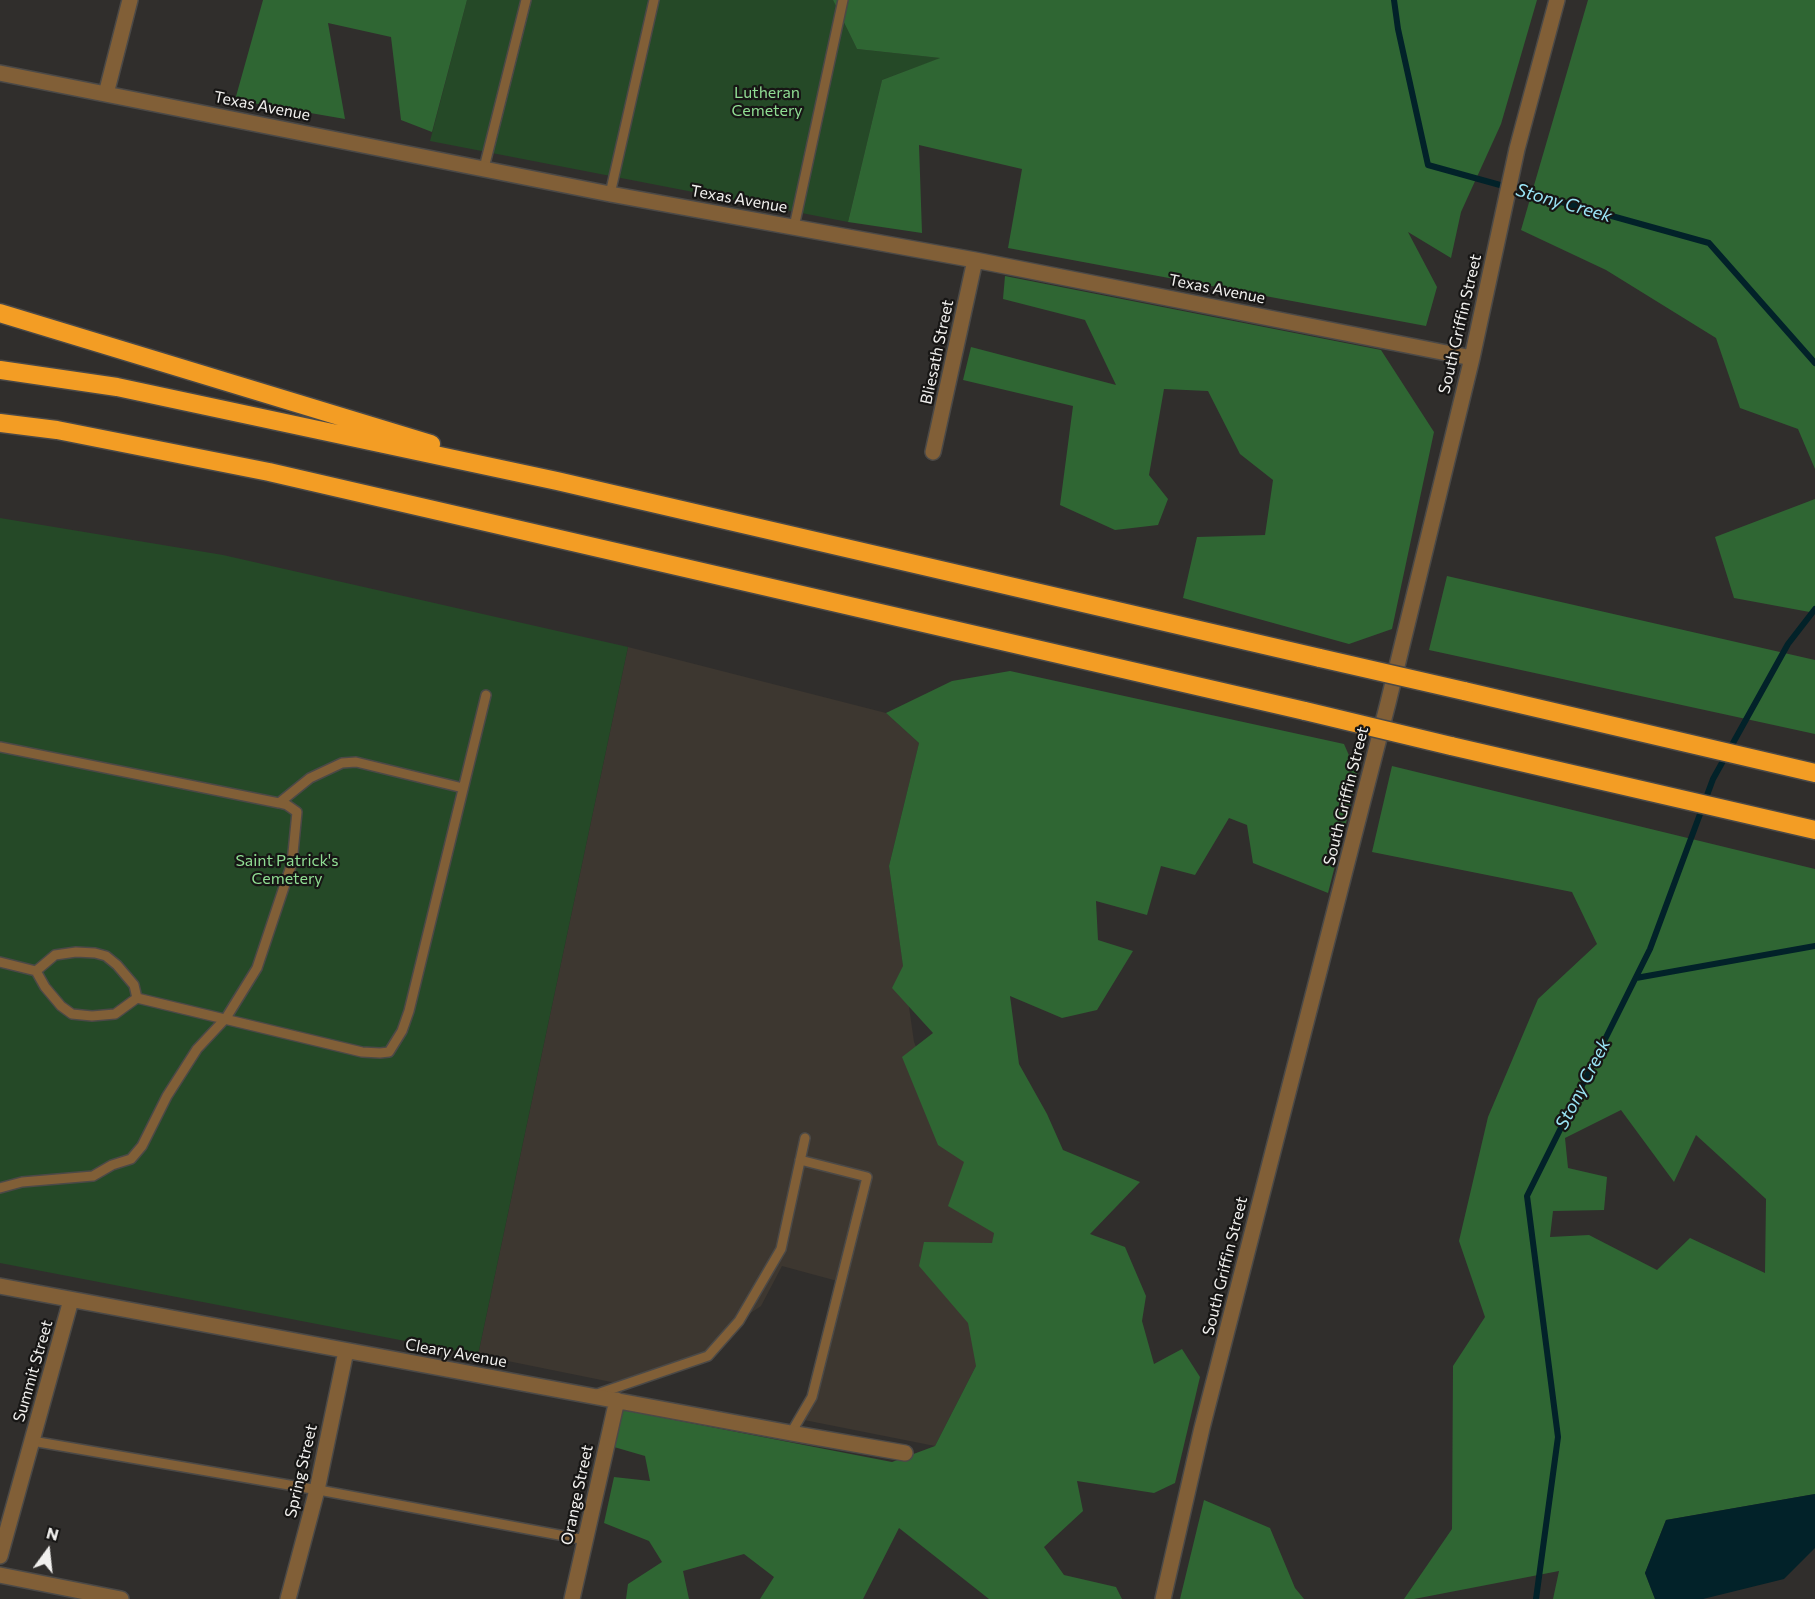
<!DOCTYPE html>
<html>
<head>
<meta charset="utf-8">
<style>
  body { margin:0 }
  #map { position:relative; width:1815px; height:1599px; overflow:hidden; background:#302e2c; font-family:Commissioner,sans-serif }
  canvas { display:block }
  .north { position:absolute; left:18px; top:1521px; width:60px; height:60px; -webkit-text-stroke:4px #171615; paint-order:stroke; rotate:15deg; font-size:16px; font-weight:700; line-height:24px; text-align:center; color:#f1f0ee }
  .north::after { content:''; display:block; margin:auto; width:21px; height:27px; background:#f1f0ee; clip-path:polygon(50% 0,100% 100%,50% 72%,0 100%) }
</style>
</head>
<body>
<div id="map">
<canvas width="1815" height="1599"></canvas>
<div class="north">N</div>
</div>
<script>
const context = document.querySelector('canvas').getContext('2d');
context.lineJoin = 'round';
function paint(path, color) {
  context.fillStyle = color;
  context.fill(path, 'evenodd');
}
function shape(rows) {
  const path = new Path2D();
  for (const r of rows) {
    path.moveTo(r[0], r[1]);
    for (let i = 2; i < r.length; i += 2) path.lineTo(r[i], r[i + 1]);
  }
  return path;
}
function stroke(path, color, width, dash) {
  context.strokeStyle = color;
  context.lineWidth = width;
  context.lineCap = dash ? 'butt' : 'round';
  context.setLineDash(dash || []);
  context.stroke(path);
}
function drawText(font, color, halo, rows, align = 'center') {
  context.font = font + ' Commissioner,sans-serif';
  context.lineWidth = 4.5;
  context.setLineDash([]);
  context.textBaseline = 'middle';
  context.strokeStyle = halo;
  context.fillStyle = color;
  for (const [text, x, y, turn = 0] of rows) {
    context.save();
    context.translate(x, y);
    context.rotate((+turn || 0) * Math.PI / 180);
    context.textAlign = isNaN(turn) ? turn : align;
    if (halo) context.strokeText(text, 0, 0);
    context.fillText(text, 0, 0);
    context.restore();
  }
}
paint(shape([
  [628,647,886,713,919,743,889,866,914,1042,994,1233,976,1366,935,1446,799,1419,812,1397,841,1282,782,1266,761,1306,739,1321,708,1356,626,1385,478,1355]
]), '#3d3730');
paint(shape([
  [467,0,833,0,857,49,941,58,882,80,848,222,430,141],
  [0,518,223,555,628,647,478,1355,0,1263]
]), '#254927');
paint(shape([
  [263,0,467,0,432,132,401,120,391,37,328,23,345,119,235,100],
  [833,0,1537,0,1501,124,1461,212,1451,258,1408,232,1437,287,1426,326,1008,248,1022,169,919,145,922,233,848,222,882,80,940,58,857,49],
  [1588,0,1815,0,1815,469,1798,429,1740,408,1716,338,1606,270,1521,230],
  [1005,276,1381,350,1434,432,1392,629,1349,644,1183,598,1197,537,1265,535,1273,480,1240,454,1208,391,1164,389,1149,475,1168,499,1158,525,1115,530,1060,505,1073,406,963,380,971,347,1116,385,1085,320,1003,299],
  [1815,499,1815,613,1734,598,1715,537],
  [1447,576,1815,660,1815,734,1429,650],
  [1010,671,1344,744,1358,776,1328,893,1253,863,1247,825,1229,818,1195,875,1161,866,1147,915,1096,901,1098,940,1133,951,1097,1010,1062,1018,1010,996,1019,1064,1047,1114,1063,1150,1140,1182,1090,1234,1125,1247,1146,1296,1142,1321,1154,1364,1182,1349,1200,1377,1175,1483,1154,1493,1077,1481,1083,1511,1044,1547,1064,1575,1116,1587,1122,1599,989,1599,899,1528,863,1599,760,1599,774,1577,744,1554,683,1571,689,1599,626,1599,628,1584,662,1562,649,1541,604,1523,614,1477,650,1481,645,1456,614,1447,623,1410,892,1462,935,1446,976,1366,968,1323,919,1266,924,1242,992,1243,994,1233,948,1206,964,1162,938,1145,902,1057,933,1033,892,988,903,966,889,866,919,743,886,713,952,681],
  [1392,766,1815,869,1815,1494,1666,1520,1645,1573,1655,1599,1553,1599,1559,1571,1414,1599,1404,1599,1452,1529,1453,1366,1485,1317,1459,1241,1488,1117,1538,999,1597,944,1572,892,1372,852],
  [1621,1110,1674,1182,1696,1135,1766,1199,1765,1273,1690,1238,1657,1270,1589,1235,1550,1237,1553,1211,1604,1210,1607,1177,1568,1168,1565,1138],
  [1204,1500,1270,1528,1295,1588,1304,1599,1180,1599]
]), '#2f6633');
paint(shape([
  [1815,1494,1815,1548,1784,1579,1703,1599,1655,1599,1645,1573,1666,1520]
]), '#022229');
stroke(shape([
  [1394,0,1398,29,1428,165,1709,243,1815,363],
  [1636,978,1815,946],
  [1536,1599,1558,1437,1527,1196,1650,949,1713,779,1788,644,1815,609]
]), '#022229', 6);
const lane = shape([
  [484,168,526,0],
  [610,194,654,0],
  [794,227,843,0],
  [0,747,279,803,287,805,297,812,292,863,257,968,226,1018,197,1049,167,1096,142,1146,131,1159,112,1165,93,1176,22,1182,0,1188],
  [279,803,310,778,342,763,356,762,463,788],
  [0,962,36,971,45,987,61,1006,72,1014,92,1016,115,1014,137,998,134,985,117,965,106,956,95,953,76,952,55,955,36,971],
  [137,998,362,1052,380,1053,389,1052,402,1031,409,1011,486,695],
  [597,1394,708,1356,739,1321,781,1249,805,1138],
  [791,1433,812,1397,867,1177,800,1160],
  [32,1441,324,1491,586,1540]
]);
const street = shape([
  [0,73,610,194,975,260,1472,358],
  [106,94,130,0],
  [933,452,975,260],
  [0,1286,791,1433,905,1453],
  [0,1556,71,1300],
  [0,1575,121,1599],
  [288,1599,317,1490,346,1351],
  [572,1599,617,1400],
  [1163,1599,1202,1428,1388,703,1472,358,1517,149,1557,0]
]);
const highway = shape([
  [0,313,431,444],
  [0,370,117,387,557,481,1320,658],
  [0,423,57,430,269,472,1305,711],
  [1464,691,1815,773],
  [1451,746,1815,830]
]);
stroke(lane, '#4b4947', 12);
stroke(street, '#4b4947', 18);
stroke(highway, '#4b4947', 21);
stroke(lane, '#815f37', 9);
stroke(street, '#815f37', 15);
stroke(highway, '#f39d24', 18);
const highwayBridge = shape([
  [1320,658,1464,691],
  [1305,711,1451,746]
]);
stroke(highwayBridge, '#4b4947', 21, []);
stroke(highwayBridge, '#f39d24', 18);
drawText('16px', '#90dd93', '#171615', [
  ["Lutheran",767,93],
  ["Cemetery",767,111],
  ["Saint Patrick's",287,861],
  ["Cemetery",287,879]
]);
drawText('16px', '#f1f0ee', '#171615', [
  ["Texas Avenue",262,106,11],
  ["Texas Avenue",739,199,10],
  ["Texas Avenue",1217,289,11],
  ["South Griffin Street",1460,324,-77],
  ["Bliesath Street",937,352,-78],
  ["South Griffin Street",1346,796,-76],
  ["South Griffin Street",1225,1266,-76],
  ["Cleary Avenue",456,1353,10],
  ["Summit Street",33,1371,-74],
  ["Spring Street",301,1471,-77],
  ["Orange Street",577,1495,-78]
]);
drawText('italic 18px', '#9be5f7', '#171615', [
  ["Stony Creek",1564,203,16],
  ["Stony Creek",1583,1084,-63]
]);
</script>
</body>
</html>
